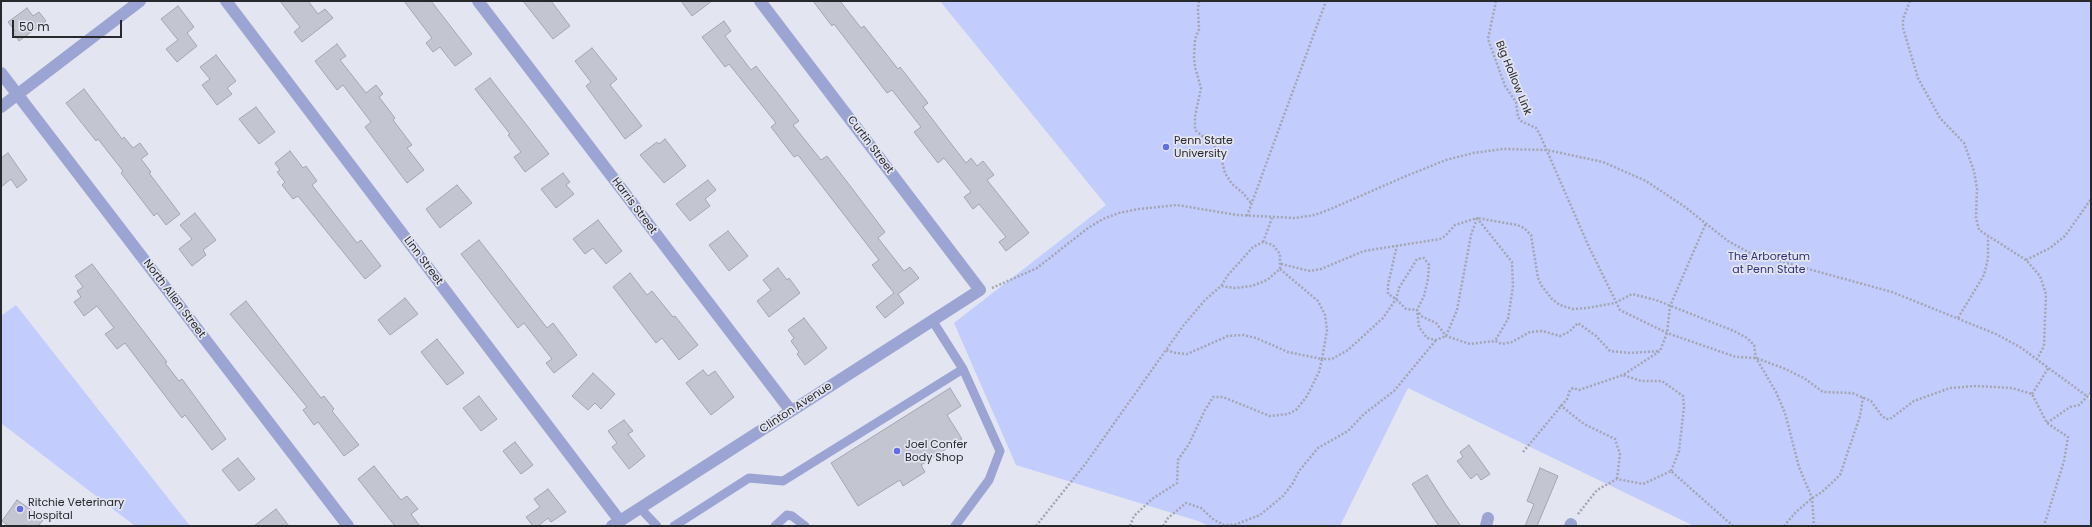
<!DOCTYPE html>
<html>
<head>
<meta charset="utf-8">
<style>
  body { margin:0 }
  #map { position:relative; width:2092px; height:527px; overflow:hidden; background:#e3e5f1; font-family:Poppins,sans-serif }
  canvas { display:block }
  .frame { position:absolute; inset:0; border:2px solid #28292d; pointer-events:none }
  .scale { position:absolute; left:12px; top:20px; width:110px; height:18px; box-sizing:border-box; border:2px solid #28292d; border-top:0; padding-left:5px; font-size:12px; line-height:14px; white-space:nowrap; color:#28292d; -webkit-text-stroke:3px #e3e5f1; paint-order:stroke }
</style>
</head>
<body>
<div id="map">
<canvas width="2092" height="527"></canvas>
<div class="frame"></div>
<div class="scale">50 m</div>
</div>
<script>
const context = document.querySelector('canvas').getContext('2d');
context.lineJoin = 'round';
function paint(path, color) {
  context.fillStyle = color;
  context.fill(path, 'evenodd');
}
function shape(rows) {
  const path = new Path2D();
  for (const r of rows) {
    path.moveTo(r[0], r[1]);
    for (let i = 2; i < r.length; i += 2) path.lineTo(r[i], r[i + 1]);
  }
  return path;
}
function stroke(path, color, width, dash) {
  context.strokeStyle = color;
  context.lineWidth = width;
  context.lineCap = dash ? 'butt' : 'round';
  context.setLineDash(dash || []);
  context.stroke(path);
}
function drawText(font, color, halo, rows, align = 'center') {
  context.font = font + ' Poppins,sans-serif';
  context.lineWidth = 3.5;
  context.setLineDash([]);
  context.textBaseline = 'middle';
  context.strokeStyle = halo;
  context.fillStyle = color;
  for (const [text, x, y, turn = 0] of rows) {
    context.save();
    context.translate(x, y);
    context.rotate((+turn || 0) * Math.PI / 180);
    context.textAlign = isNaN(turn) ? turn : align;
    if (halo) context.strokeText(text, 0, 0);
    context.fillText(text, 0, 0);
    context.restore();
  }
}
paint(shape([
  [940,1,2091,1,2091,392,2088,397,2091,401,2091,526,1694,526,1408,388,1340,526,1209,526,1198,521,1016,465,954,323,1106,205],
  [16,305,190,526,135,526,1,423,1,316]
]), '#c2ccfd');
const building = shape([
  [280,1,308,1,318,14,325,9,333,18,302,42,294,32,300,27,280,1],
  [404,1,431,1,472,54,455,66,440,47,433,52,426,43,432,38,404,1],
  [523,1,551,1,570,26,553,39,523,1],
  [681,1,712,1,692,16,681,1],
  [813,1,840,1,861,28,864,26,898,69,900,67,928,103,923,107,966,163,971,158,977,166,983,161,994,175,987,180,1029,233,1006,251,999,242,1006,237,979,204,973,209,964,197,971,192,944,158,938,163,914,132,921,127,892,90,887,93,834,24,832,26,813,1],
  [178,6,194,27,187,33,197,46,177,62,166,49,178,40,161,19,178,6],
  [27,8,33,16,39,12,46,21,19,41,13,32,15,31,8,22,27,8],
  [724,21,731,31,725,36,751,70,756,66,779,95,799,121,793,125,821,160,827,156,851,187,885,232,878,238,904,271,910,267,919,278,898,294,904,303,885,318,876,307,894,293,872,265,879,260,798,155,794,157,771,127,776,123,729,64,725,67,702,37,724,21],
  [337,44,346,56,340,60,366,93,376,85,383,94,379,97,395,118,393,120,412,145,407,148,424,170,407,183,365,127,371,122,343,85,337,90,315,61,337,44],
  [592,48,617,79,610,85,642,126,625,139,586,86,591,82,575,61,592,48],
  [216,55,236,81,227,88,232,94,217,105,202,85,210,79,200,67,216,55],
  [490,78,549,154,525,172,514,157,521,152,508,135,510,134,475,89,490,78],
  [84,89,122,139,124,137,133,148,140,143,148,154,141,159,151,172,149,173,180,214,166,225,157,213,154,216,121,173,123,171,98,139,96,141,66,103,84,89],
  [256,107,275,132,259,144,239,119,256,107],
  [665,139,686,166,664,183,640,155,657,142,659,144,665,139],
  [290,151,303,168,306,166,317,181,312,185,357,243,361,240,381,266,365,279,298,196,293,199,282,185,285,182,277,172,280,170,275,163,290,151],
  [8,153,27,180,17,188,11,179,1,187,1,158,8,153],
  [563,173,570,182,566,185,574,194,556,208,541,189,563,173],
  [708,180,716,190,705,199,710,206,690,221,676,204,708,180],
  [457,185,472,203,440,228,426,209,457,185],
  [195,213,216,240,203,250,206,255,192,266,179,249,192,239,180,225,195,213],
  [598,220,622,251,606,264,593,248,585,254,573,239,598,220],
  [728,231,748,256,729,271,709,245,728,231],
  [479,240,547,328,553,323,577,355,554,373,546,363,552,359,524,323,518,328,461,254,479,240],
  [92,264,167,362,165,363,179,381,182,379,226,439,212,450,185,415,182,418,125,343,117,349,105,334,114,328,97,306,84,316,74,302,81,297,77,291,83,287,75,276,92,264],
  [778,268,787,280,789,278,800,293,769,317,757,301,771,290,763,280,778,268],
  [630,273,647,295,652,291,673,317,675,316,698,345,679,360,662,338,656,343,613,287,630,273],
  [405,298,418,314,390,335,378,320,405,298],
  [246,301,321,398,324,396,334,409,332,411,359,445,344,456,318,422,314,425,303,410,307,407,230,314,246,301],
  [804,318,827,348,805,365,797,354,799,352,791,341,794,338,788,330,804,318],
  [437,339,464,373,447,385,421,352,437,339],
  [703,370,708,376,715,371,734,397,711,415,686,383,703,370],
  [593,373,615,394,601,409,595,403,588,410,572,396,593,373],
  [950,388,961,406,947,415,962,439,921,465,925,472,903,486,900,480,858,506,831,463,950,388],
  [479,396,497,419,481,431,463,408,479,396],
  [624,420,633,431,628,434,645,456,629,469,612,447,617,443,608,431,624,420],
  [515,442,533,465,521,474,503,451,515,442],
  [1469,445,1490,474,1481,480,1477,474,1471,479,1457,461,1463,457,1460,452,1469,445],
  [238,458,255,479,239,491,222,470,238,458],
  [374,466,401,500,407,496,418,509,411,514,420,526,395,526,358,479,374,466],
  [1540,468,1558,476,1537,526,1525,526,1534,504,1527,501,1540,468],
  [1427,475,1446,505,1461,526,1439,526,1434,519,1412,484,1427,475],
  [548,489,566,512,551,522,548,518,538,526,533,526,526,517,540,507,534,499,548,489],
  [17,500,44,519,38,526,8,526,2,521,17,500],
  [276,509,289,526,254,526,276,509]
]);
paint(building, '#c3c6d1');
stroke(building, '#a3a5b0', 1);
stroke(shape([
  [1199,1,1198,9,1199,29,1195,39,1194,57,1195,67,1201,88,1195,116,1195,130,1219,150,1225,173,1232,184,1243,193,1251,203],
  [1496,1,1488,39,1505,86,1516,102,1518,117,1521,121,1536,128,1540,135,1589,247,1620,310,1667,333,1736,357,1756,358,1783,368,1804,378,1823,392,1852,393,1871,401,1882,416,1886,419,1890,419,1914,401,1950,388,1976,386,2012,388,2032,394,2047,423,2068,437,2064,461,2044,526],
  [1910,1,1903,19,1903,28,1918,78,1940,118,1964,143,1974,171,1977,189,1976,218,1979,230,2026,260,2040,276,2046,294,2044,346,2037,359],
  [1247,216,1326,1],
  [1263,242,1272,218],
  [1397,245,1388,285,1388,294,1396,299,1406,309,1417,310,1421,316,1436,323,1446,336,1470,344,1495,341],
  [2026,260,2050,248,2065,236,2091,199],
  [1281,264,1310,271,1321,269,1364,251,1440,239,1445,236,1455,225,1477,218,1512,262,1513,286,1508,319,1495,341,1502,344,1512,342,1530,332,1542,331,1560,336,1569,332,1578,323,1596,336,1610,351,1630,353,1660,351],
  [1280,269,1318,301,1325,315,1327,330,1322,359,1332,359,1348,350,1383,318,1396,299,1399,288,1417,259,1424,258,1429,265,1428,279,1424,296,1417,310,1419,327,1427,338,1436,340,1446,336,1457,310,1471,235,1477,218,1517,225,1524,228,1531,235,1538,278,1541,285,1552,299,1560,305,1573,309,1587,308,1615,303,1632,294,1656,300,1734,331,1747,338,1754,345,1756,358,1776,392,1785,413,1799,467,1812,498,1814,526],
  [992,288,1037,268,1088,228,1103,219,1119,213,1139,209,1177,205,1237,215,1295,218,1315,215,1333,208,1406,176,1446,160,1473,153,1503,149,1547,150,1603,162,1646,181,1685,207,1728,241,1750,253,1892,292,1996,334,2020,347,2088,397],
  [1958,318,1984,275,1988,258,1988,237],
  [2032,394,2049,367],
  [1560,405,1584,424,1615,439,1620,454,1617,479],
  [2047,423,2070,407,2079,405,2091,393],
  [1523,452,1567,399,1570,390,1573,388,1579,390,1623,375],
  [1671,471,1679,451,1684,407,1683,396,1662,381,1641,381,1623,375,1660,351,1667,333,1670,306,1706,223],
  [1578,514,1597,490,1617,479,1643,484,1671,471,1733,526],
  [1036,526,1086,463,1183,326,1205,300,1221,286,1228,275,1253,247,1263,242,1273,245,1280,254,1280,269,1267,280,1252,286,1235,288,1221,286],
  [1130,526,1134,516,1152,499,1177,483,1178,460,1189,444,1205,410,1213,397,1223,397,1270,416,1288,414,1296,410,1307,396,1319,372,1322,359,1288,352,1256,338,1243,335,1228,336,1187,354,1176,353,1166,350],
  [1163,526,1168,518,1186,503,1201,508,1214,520,1224,525,1234,525,1260,515,1283,496,1293,483,1299,471,1318,448,1348,431,1364,414,1394,391,1436,340],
  [1784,526,1796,512,1812,498,1822,492,1840,475,1860,416,1863,397]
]), '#a4a6af', 2.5, [2, 2]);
stroke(shape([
  [932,320,963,369,1000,451,989,480,955,526],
  [640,508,657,526],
  [674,526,749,478,783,481,963,369],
  [775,526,787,515,792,516,805,526]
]), '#9ba4d2', 9);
stroke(shape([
  [226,1,620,521],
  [478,1,791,411],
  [1,73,348,526],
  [1,107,140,1],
  [612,526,980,290,760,1],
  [1486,526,1488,518],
  [1570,526,1571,524]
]), '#9ba4d2', 12);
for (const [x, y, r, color] of [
  [1166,147,4,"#636de5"],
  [897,451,4,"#636de5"],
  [20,509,4,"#636de5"]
]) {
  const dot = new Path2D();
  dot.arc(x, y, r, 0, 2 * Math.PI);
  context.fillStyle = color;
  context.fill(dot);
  stroke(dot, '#e3e5f1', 1.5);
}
drawText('11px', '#28292d', '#e3e5f1', [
  ["Big Hollow Link",1513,78,68],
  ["Curtin Street",870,145,53],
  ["Harris Street",634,206,53],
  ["Linn Street",423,261,53],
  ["North Allen Street",174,299,53],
  ["Clinton Avenue",796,408,-33]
]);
drawText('11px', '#28292d', '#e3e5f1', [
  ["Penn State",1174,141],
  ["University",1174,154],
  ["Joel Confer",905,445],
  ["Body Shop",905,458],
  ["Ritchie Veterinary",28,503],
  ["Hospital",28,516]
], 'left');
drawText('11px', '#2e327b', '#e3e5f1', [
  ["The Arboretum",1769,257],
  ["at Penn State",1769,270]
]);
</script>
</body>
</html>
